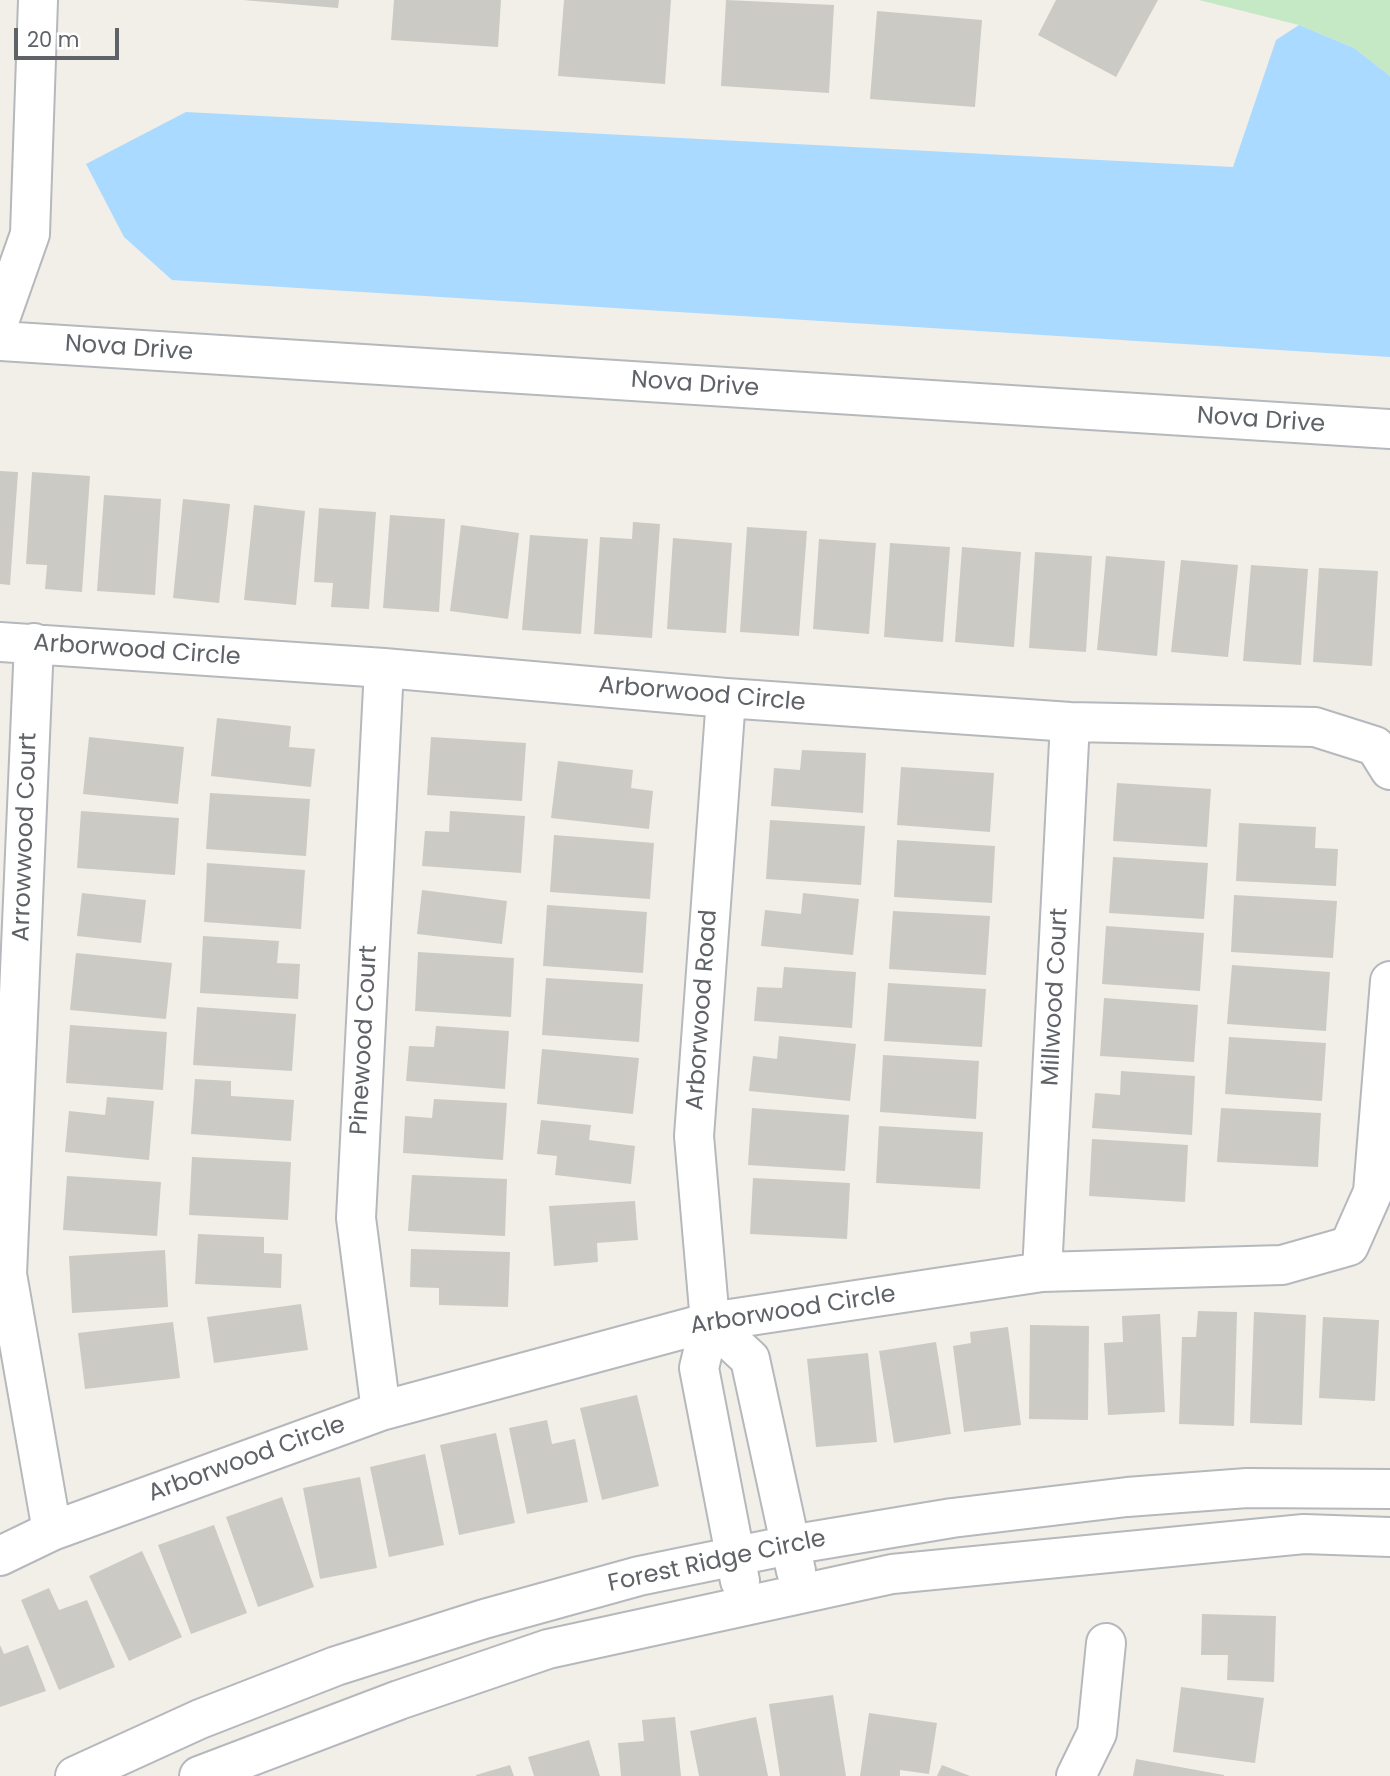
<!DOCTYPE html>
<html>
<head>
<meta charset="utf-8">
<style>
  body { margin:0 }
  #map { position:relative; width:1390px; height:1776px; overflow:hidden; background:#f1efe8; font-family:Poppins,sans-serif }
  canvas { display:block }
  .scale { position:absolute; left:14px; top:28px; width:105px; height:32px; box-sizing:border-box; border:4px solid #5f6368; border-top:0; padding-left:9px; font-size:21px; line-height:24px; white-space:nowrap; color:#5f6368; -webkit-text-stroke:5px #fff; paint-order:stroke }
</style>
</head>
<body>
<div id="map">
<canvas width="1390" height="1776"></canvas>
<div class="scale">20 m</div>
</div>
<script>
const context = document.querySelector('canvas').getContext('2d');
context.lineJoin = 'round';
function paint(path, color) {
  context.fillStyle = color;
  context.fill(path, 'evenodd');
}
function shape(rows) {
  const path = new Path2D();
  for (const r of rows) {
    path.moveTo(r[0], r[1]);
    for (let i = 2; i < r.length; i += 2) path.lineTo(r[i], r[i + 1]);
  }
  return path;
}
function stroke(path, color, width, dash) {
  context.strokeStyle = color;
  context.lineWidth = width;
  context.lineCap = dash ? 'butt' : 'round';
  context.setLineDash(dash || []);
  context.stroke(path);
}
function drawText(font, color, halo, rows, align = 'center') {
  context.font = font + ' Poppins,sans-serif';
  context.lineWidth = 6;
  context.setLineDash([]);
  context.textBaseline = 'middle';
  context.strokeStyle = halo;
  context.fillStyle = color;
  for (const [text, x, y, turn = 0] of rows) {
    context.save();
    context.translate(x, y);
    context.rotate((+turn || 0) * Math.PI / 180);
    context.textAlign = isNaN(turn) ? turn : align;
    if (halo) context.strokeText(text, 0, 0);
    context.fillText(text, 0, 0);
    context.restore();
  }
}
paint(shape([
  [1199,0,1390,0,1390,76,1354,48,1299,25]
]), '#c5e8c5');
paint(shape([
  [1299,25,1354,48,1390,76,1390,357,172,280,124,237,86,164,186,112,1233,167,1276,40]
]), '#aadaff');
paint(shape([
  [243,0,339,0,338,8],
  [394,0,501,0,498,47,391,40],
  [564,0,671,0,665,84,558,76],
  [726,0,834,5,829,93,721,86],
  [1056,0,1158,0,1116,77,1038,35],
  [877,11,982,20,975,107,870,99],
  [0,471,18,472,10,585,0,584],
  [32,472,90,476,82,592,45,589,47,565,26,564],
  [104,495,161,499,155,595,97,591],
  [183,499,230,504,219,603,173,598],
  [254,505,305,511,296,605,244,600],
  [319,508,376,512,369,609,331,607,333,583,314,582],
  [390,515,445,519,439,612,383,608],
  [633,522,660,524,652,638,594,634,600,537,632,539],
  [461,525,519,533,508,619,450,611],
  [747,527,807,531,799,636,740,632],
  [530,535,588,539,581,634,522,630],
  [673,538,732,543,726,633,667,629],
  [819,539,876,543,869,634,813,629],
  [890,543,950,547,943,642,884,637],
  [962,547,1021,552,1014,647,955,642],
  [1035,552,1092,556,1086,652,1029,648],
  [1106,556,1165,561,1157,656,1097,650],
  [1181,560,1238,565,1228,657,1171,652],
  [1251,565,1308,569,1301,665,1243,661],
  [1319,568,1378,571,1372,666,1313,662],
  [217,718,291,726,289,747,315,749,311,787,211,776],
  [89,737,184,747,178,804,83,794],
  [431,737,526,743,522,801,427,795],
  [802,750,866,753,863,813,771,806,774,768,800,770],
  [558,761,633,770,631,788,653,791,649,829,551,818],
  [901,767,994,773,990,832,897,825],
  [1117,783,1211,789,1207,847,1113,841],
  [210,793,310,799,306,856,206,849],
  [81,811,179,818,175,875,77,868],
  [450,811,525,816,521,873,422,866,425,831,449,832],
  [770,820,865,826,861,885,766,879],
  [1239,823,1316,827,1315,848,1338,849,1336,886,1236,881],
  [554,835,654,843,650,899,550,892],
  [897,840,995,846,992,903,894,897],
  [1113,857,1208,863,1204,919,1109,913],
  [207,863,305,870,301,929,204,922],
  [422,890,507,901,502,944,417,934],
  [82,893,146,900,141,943,77,936],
  [803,893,859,899,853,955,761,946,765,910,801,914],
  [1234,895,1337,901,1333,958,1231,952],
  [547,905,647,912,643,973,543,966],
  [893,911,990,916,986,975,889,969],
  [1106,926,1204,933,1200,991,1102,984],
  [203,936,279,941,277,963,300,964,298,999,200,993],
  [418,952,514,958,511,1017,415,1011],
  [76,953,172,963,166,1019,70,1010],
  [1232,965,1330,972,1326,1031,1227,1024],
  [784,967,856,972,852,1028,754,1021,757,987,782,988],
  [546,978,643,984,639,1042,542,1035],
  [888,983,986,989,982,1047,884,1041],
  [1104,998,1198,1005,1194,1062,1100,1056],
  [197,1007,296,1014,292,1071,193,1065],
  [70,1025,167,1032,163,1090,66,1083],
  [436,1026,509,1031,505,1089,406,1081,409,1046,434,1047],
  [779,1036,856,1044,850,1101,749,1091,753,1056,777,1059],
  [1229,1037,1326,1043,1322,1101,1225,1094],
  [542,1049,639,1058,633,1114,537,1104],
  [883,1055,979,1061,976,1119,880,1112],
  [1121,1071,1195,1076,1192,1135,1092,1128,1095,1093,1120,1095],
  [195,1079,231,1081,231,1096,294,1100,291,1141,191,1134],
  [107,1097,154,1101,149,1160,65,1152,69,1111,105,1115],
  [434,1099,507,1103,503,1160,403,1153,405,1116,432,1118],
  [752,1108,849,1115,845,1171,748,1165],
  [1221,1108,1321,1113,1318,1167,1217,1162],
  [541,1120,591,1125,589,1140,635,1146,631,1184,555,1175,557,1156,537,1154],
  [879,1126,983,1132,980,1189,876,1183],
  [1092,1139,1188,1145,1185,1202,1089,1196],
  [192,1157,291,1162,288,1220,189,1215],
  [412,1175,507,1179,505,1236,408,1231],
  [67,1176,161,1182,157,1236,63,1230],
  [753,1178,850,1183,847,1239,750,1234],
  [635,1201,638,1240,597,1243,598,1262,554,1266,549,1206],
  [198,1234,264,1237,264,1253,282,1254,281,1288,195,1284],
  [411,1249,510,1252,508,1307,439,1305,439,1288,410,1287],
  [165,1250,168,1307,72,1313,69,1256],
  [301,1304,308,1350,214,1363,207,1317],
  [1198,1311,1237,1312,1234,1426,1179,1424,1182,1337,1196,1337],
  [1254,1312,1306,1315,1302,1425,1250,1423],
  [1160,1314,1165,1412,1108,1415,1104,1343,1123,1342,1122,1316],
  [1323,1317,1379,1320,1375,1401,1319,1398],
  [173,1322,180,1378,85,1389,78,1333],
  [1030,1325,1089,1326,1088,1420,1029,1419],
  [1008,1327,1021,1425,964,1432,953,1346,971,1343,970,1332],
  [936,1342,951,1434,894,1443,879,1351],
  [868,1353,877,1442,816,1447,807,1359],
  [637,1395,659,1486,602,1500,580,1408],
  [547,1420,552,1444,575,1439,588,1502,527,1514,509,1428],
  [496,1433,515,1523,459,1535,440,1445],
  [425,1454,444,1545,389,1557,370,1467],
  [360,1477,377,1568,320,1579,303,1488],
  [282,1497,314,1587,258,1607,226,1517],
  [214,1525,247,1613,191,1634,158,1545],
  [142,1551,182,1637,129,1661,89,1576],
  [49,1588,59,1610,87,1600,115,1667,59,1690,21,1600],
  [1202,1614,1276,1616,1274,1682,1227,1680,1228,1655,1201,1655],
  [0,1645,4,1654,28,1645,46,1691,0,1707],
  [1181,1687,1264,1698,1255,1763,1173,1752],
  [833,1695,846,1776,780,1776,769,1704],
  [869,1713,937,1723,929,1774,900,1770,900,1776,860,1776],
  [675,1717,681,1776,621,1776,618,1743,644,1741,642,1720],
  [756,1717,768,1776,699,1776,690,1731],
  [589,1740,600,1776,534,1776,528,1757],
  [1136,1759,1224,1775,1224,1776,1133,1776],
  [510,1765,514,1776,476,1776,476,1775],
  [942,1765,970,1776,937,1776]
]), '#cccac5');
const minor = shape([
  [0,319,30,234,38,0],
  [0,341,1390,429],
  [0,642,384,668,726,698,1070,722,1315,727,1375,746,1390,770],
  [34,643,7,1274,52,1531],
  [726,698,694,1136,710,1322,699,1368,740,1581],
  [1042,1272,1070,722],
  [710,1322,750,1359,796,1571],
  [381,1411,356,1218,384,668],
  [0,1556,52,1531,381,1411,710,1322,1042,1272,1282,1265,1349,1246,1373,1192,1390,981],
  [75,1776,200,1719,336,1666,484,1619,639,1576,790,1545,952,1518,1127,1497,1247,1488,1390,1489],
  [199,1776,399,1700,548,1649,892,1574,1304,1534,1390,1537],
  [1076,1776,1097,1733,1106,1643]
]);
stroke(minor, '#b5b8bc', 42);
stroke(minor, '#fff', 38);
drawText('24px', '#5f6368', '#fff', [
  ["Nova Drive",129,349,4],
  ["Nova Drive",695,385,4],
  ["Nova Drive",1261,421,4],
  ["Arborwood Circle",137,651,4],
  ["Arborwood Circle",702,695,5],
  ["Arrowwood Court",26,837,-88],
  ["Millwood Court",1056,997,-87],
  ["Arborwood Road",703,1010,-86],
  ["Pinewood Court",365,1040,-87],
  ["Arborwood Circle",793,1311,-9],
  ["Arborwood Circle",247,1460,-20],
  ["Forest Ridge Circle",717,1562,-12]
]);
</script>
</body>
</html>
